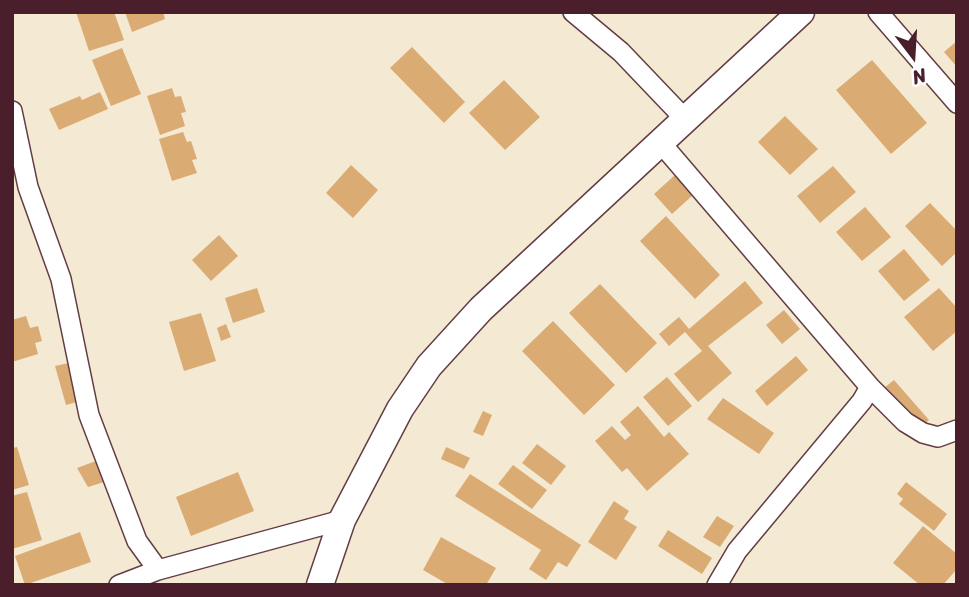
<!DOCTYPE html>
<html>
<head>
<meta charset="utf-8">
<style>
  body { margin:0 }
  #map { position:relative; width:969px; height:597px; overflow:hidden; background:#f4e9d3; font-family:Sriracha,sans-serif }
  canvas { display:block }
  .frame { position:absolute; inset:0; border:14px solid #4a1f2b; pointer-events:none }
  .north { position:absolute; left:878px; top:21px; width:70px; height:70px; -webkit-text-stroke:5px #fff; paint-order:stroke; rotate:163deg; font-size:19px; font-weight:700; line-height:28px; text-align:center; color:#4a1f2b }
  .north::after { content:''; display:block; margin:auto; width:24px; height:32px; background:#4a1f2b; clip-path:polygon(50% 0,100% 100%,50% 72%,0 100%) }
</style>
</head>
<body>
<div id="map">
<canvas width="969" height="597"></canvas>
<div class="frame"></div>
<div class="north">N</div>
</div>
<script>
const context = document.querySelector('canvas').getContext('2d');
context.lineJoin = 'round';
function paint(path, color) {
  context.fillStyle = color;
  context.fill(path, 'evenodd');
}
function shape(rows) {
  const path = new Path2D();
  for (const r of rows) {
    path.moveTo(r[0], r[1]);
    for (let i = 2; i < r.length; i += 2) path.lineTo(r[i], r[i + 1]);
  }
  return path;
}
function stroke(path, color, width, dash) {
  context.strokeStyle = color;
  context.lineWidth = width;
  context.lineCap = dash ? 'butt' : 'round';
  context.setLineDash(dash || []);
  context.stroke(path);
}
paint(shape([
  [76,12,114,12,124,40,89,51],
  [125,12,163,12,165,19,132,32],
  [957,41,957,67,944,52],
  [412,47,465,102,444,123,390,68],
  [122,48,141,94,111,106,92,60],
  [872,60,927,123,891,154,836,90],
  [504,80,540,117,505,150,469,113],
  [172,88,175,97,181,96,186,112,181,113,185,126,160,135,147,96],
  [100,92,108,109,59,130,49,109,80,96,82,100],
  [785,116,818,149,790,175,758,142],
  [183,132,187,142,191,141,197,159,192,160,197,173,172,181,159,139],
  [351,165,378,190,353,218,326,193],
  [833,166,856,192,820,223,797,196],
  [675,175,693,195,672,214,654,194],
  [930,203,957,231,957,252,942,266,905,226],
  [865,207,891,237,862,261,836,232],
  [666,216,720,275,695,299,640,241],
  [219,235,238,256,211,281,192,260],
  [904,249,930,280,904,301,878,271],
  [745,281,763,303,708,346,732,373,698,402,674,374,702,351,685,332,669,346,659,334,679,317,689,329],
  [600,284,657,343,626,373,569,313],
  [257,288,265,312,233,323,225,298],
  [939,288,957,308,957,331,933,351,904,317],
  [784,310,800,329,782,344,766,325],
  [201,313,216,361,184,371,169,322],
  [26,316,30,328,38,326,42,341,35,343,38,354,12,362,12,320],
  [553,321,615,385,584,415,522,351],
  [226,324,231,337,221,341,217,328],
  [796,356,808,370,767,406,755,391],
  [73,362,84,400,66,405,55,366],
  [667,377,692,406,668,426,643,397],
  [894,380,929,420,919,429,884,388],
  [723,398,774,433,759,454,707,419],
  [638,406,664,437,669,432,689,454,647,491,627,468,622,472,595,441,612,426,625,440,631,435,620,422],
  [483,411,492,415,483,436,473,432],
  [537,444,566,466,551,485,522,463],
  [17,447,29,485,12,490,12,448],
  [446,447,470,458,464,469,441,459],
  [96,461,104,482,88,487,77,468],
  [513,465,547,490,532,509,498,484],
  [238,472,254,511,191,536,176,497],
  [470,474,581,545,567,567,558,562,546,580,529,569,541,550,455,496],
  [906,482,947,514,934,531,899,504,903,499,897,494],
  [27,492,42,540,12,549,12,496],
  [614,501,629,511,624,519,637,527,616,560,588,542],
  [717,516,734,526,720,547,703,537],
  [923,526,957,554,957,569,943,585,920,585,893,563],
  [668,530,712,558,702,574,658,546],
  [80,532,91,562,25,585,15,556],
  [441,537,496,568,486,585,449,585,423,570]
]), '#dbab74');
const street = shape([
  [573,12,621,52,684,118],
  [878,12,957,103],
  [12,111,28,187,61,279,89,415,137,541,158,570],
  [660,142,870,387,862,401,737,551,717,585],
  [870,387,905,422,923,433,938,437,957,430],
  [119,585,158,570,342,520]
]);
const secondary = shape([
  [320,585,342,520,400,409,429,366,481,309,801,12]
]);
stroke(street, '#643d44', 22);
stroke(secondary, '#643d44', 29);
stroke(street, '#fff', 19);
stroke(secondary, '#fff', 26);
</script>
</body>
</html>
